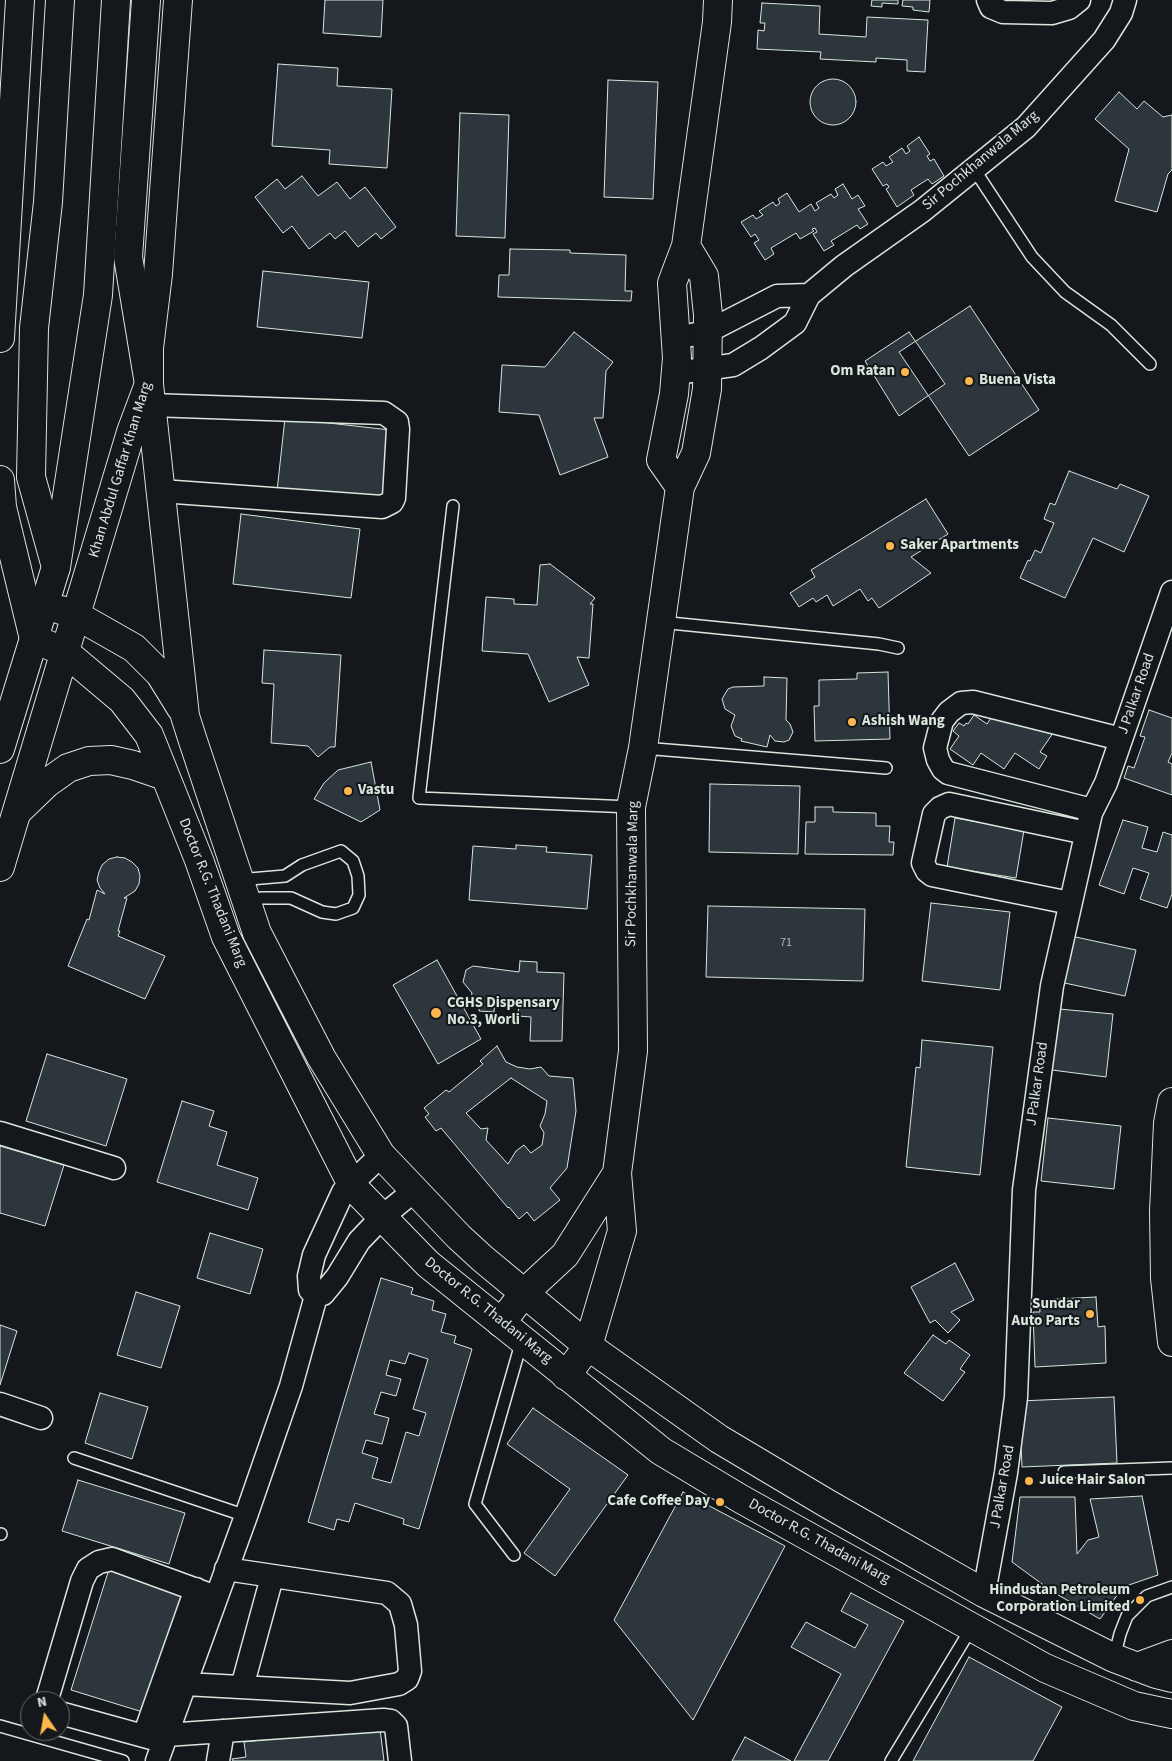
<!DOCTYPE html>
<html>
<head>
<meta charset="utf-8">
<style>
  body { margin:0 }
  #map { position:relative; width:1172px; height:1761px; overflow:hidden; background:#14181c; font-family:"Source Sans 3",sans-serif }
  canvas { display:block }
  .north { position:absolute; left:20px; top:1691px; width:50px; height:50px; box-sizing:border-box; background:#14181c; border:1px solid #626a69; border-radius:50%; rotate:348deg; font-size:14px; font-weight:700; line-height:20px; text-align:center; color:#d8e6dc }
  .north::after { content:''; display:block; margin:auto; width:18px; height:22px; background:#ffb74d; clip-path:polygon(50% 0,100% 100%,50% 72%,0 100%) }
</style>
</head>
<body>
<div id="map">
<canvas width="1172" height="1761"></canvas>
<div class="north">N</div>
</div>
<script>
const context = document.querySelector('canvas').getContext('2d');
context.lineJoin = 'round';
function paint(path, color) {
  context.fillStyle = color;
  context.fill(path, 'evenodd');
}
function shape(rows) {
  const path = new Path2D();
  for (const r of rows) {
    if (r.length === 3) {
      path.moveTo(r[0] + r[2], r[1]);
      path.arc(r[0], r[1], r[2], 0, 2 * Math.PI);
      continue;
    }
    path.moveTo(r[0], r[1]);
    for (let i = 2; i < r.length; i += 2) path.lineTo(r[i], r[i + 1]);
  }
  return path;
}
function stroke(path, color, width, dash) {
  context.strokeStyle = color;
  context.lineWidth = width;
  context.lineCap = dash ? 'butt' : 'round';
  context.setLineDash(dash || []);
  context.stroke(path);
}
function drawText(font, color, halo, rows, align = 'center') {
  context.font = font + ' "Source Sans 3",sans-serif';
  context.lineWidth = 4;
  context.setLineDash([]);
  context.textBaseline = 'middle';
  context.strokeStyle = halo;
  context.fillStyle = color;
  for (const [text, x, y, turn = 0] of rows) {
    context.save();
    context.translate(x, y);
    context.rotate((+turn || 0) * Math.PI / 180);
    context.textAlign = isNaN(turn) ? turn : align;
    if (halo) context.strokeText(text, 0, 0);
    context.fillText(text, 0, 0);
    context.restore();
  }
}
const building = shape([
  [325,0,383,0,381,37,323,33,325,0],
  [872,0,898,0,898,4,882,3,882,7,871,6,872,0],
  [903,0,930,0,929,12,913,10,913,7,902,6,903,0],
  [762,3,820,6,819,34,866,37,867,17,928,20,925,72,907,71,907,60,876,58,876,62,820,59,821,52,757,49,758,30,764,31,765,23,760,23,762,3],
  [278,64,338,68,337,86,392,89,387,168,329,164,330,150,272,146,278,64],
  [833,102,23],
  [608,80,658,82,653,199,604,197,608,80],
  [1119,92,1137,109,1144,101,1163,117,1172,115,1172,170,1168,174,1157,212,1115,201,1129,149,1095,119,1119,92],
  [460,113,509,115,505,238,456,236,460,113],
  [919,137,930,154,927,156,930,161,934,159,944,176,932,184,928,179,911,190,914,195,897,207,886,189,889,187,887,184,883,186,872,169,883,162,886,166,893,162,889,157,902,148,906,154,910,151,907,146,919,137],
  [302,176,318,196,337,182,350,199,365,187,396,227,381,239,376,233,358,247,345,231,335,239,330,233,309,249,292,226,283,233,255,197,277,179,285,189,302,176],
  [843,184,852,199,858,195,865,206,858,209,868,224,860,229,857,225,831,241,834,245,824,251,813,234,817,232,815,228,812,229,814,231,800,239,796,233,771,248,774,254,765,260,754,243,759,240,755,234,751,237,741,222,753,215,756,219,763,215,759,211,773,202,776,206,780,203,778,199,787,193,799,212,811,204,815,211,819,208,816,203,831,194,834,198,838,195,835,189,843,184],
  [510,249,570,250,570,253,626,255,625,291,632,291,631,301,498,297,499,275,509,275,510,249],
  [263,271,369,282,362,338,257,327,263,271],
  [970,306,1039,410,969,456,899,352,970,306],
  [574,332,613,362,606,371,603,418,594,418,608,457,560,475,539,415,499,412,502,365,545,367,574,332],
  [909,332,945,384,899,416,865,361,909,332],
  [285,418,390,430,382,502,277,491,285,418],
  [1069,471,1117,489,1120,484,1149,496,1124,552,1093,538,1065,598,1020,578,1028,560,1030,561,1035,550,1041,553,1054,523,1044,519,1050,503,1055,505,1069,471],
  [926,499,948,534,911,557,931,573,879,608,872,598,868,601,860,589,833,606,827,595,816,602,813,598,799,607,790,593,815,577,811,570,926,499],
  [241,514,360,529,351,598,233,584,241,514],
  [550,564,595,598,590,604,593,604,589,658,577,657,589,685,549,702,528,654,482,651,486,597,514,599,514,604,537,605,540,565,550,564],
  [264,650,341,655,335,747,330,747,318,757,308,746,271,743,274,684,262,683,264,650],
  [888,672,890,739,815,741,814,706,819,706,819,680,857,679,857,673,888,672],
  [764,677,787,678,786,720,790,724,793,732,789,740,784,742,775,741,770,735,767,747,741,741,742,739,735,736,731,726,735,715,725,709,722,699,728,689,733,687,764,686,764,677],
  [1149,710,1172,718,1172,753,1168,762,1172,764,1172,795,1124,778,1128,766,1134,768,1145,737,1140,736,1149,710],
  [1012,714,1035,730,1039,724,1053,733,1040,752,1047,756,1039,769,1015,753,1004,769,981,753,973,765,950,749,959,736,953,731,959,723,964,726,966,723,968,724,974,715,987,724,993,715,1006,723,1012,714],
  [371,762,380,810,361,822,314,799,324,783,338,770,371,762],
  [710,784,800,786,798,854,709,852,710,784],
  [815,807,833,807,833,812,876,813,876,826,890,826,889,842,894,842,893,855,805,854,806,822,815,822,815,807],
  [955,818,1024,830,1016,878,947,867,955,818],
  [1123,820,1148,827,1142,848,1157,852,1163,832,1172,835,1172,894,1167,908,1140,899,1149,873,1133,868,1124,894,1099,885,1123,820],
  [516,845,547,847,546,852,592,855,587,909,469,900,473,846,516,849,516,845],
  [117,857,125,858,132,862,138,868,140,876,139,884,135,891,124,898,127,898,118,931,120,931,118,936,165,956,145,999,68,966,87,919,89,920,97,890,105,894,100,888,97,880,99,872,102,865,109,859,117,857],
  [931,903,1010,912,1000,990,922,981,931,903],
  [708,906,865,909,863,981,706,977,708,906],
  [1071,936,1136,950,1125,996,1060,982,1071,936],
  [437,960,481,1039,438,1064,393,985,437,960],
  [520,961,537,962,537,972,564,973,562,1041,530,1041,531,1017,518,1016,519,1002,495,1001,494,1012,479,1011,480,999,471,999,472,993,463,982,466,970,473,966,519,972,520,961],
  [1059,1009,1113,1014,1106,1077,1052,1070,1059,1009],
  [922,1040,993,1047,980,1175,906,1167,916,1067,920,1068,922,1040],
  [497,1046,506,1062,517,1067,530,1069,541,1067,549,1076,573,1078,576,1111,567,1168,550,1188,560,1200,534,1221,527,1212,519,1219,509,1207,508,1208,441,1128,436,1131,425,1117,429,1114,424,1108,446,1090,449,1092,483,1064,480,1061,497,1046],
  [511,1078,547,1101,545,1114,540,1126,544,1133,542,1145,531,1153,524,1145,516,1151,508,1164,486,1140,488,1128,481,1129,466,1113,511,1078],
  [47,1054,127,1079,106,1146,26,1121,47,1054],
  [182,1101,214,1111,209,1126,227,1132,217,1165,258,1178,248,1210,157,1182,182,1101],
  [1048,1118,1121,1126,1114,1189,1041,1181,1048,1118],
  [0,1146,64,1165,45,1226,0,1213,0,1146],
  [210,1233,263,1249,250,1294,197,1278,210,1233],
  [955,1263,974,1300,951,1312,960,1320,948,1333,935,1320,930,1323,911,1287,955,1263],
  [381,1278,413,1288,411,1294,434,1301,432,1310,446,1314,441,1332,456,1336,454,1343,472,1349,419,1529,403,1524,404,1519,355,1503,349,1522,337,1519,334,1530,308,1522,381,1278],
  [409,1353,428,1359,413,1409,426,1413,419,1436,406,1432,391,1483,372,1478,378,1458,362,1453,366,1440,382,1444,389,1418,374,1414,381,1392,396,1396,401,1379,386,1375,390,1360,405,1364,409,1353],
  [136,1292,180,1306,161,1368,117,1355,136,1292],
  [1096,1297,1098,1327,1105,1326,1106,1363,1035,1367,1033,1312,1040,1312,1039,1300,1096,1297],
  [0,1325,17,1331,0,1385,0,1325],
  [933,1335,946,1344,949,1340,970,1355,960,1369,965,1372,943,1401,904,1373,933,1335],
  [100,1393,148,1407,132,1459,85,1443,100,1393],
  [1114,1397,1117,1463,1022,1467,1019,1401,1114,1397],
  [533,1408,628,1475,555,1576,524,1553,570,1489,507,1444,533,1408],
  [78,1480,185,1513,169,1564,62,1531,78,1480],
  [683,1492,785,1546,693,1720,614,1620,683,1492],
  [1142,1496,1158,1575,1123,1587,1100,1619,1053,1592,1012,1562,1020,1497,1075,1497,1077,1554,1088,1540,1099,1537,1090,1499,1142,1496],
  [110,1566,185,1590,146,1713,71,1690,110,1566],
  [851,1593,904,1621,828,1761,794,1761,841,1674,791,1647,806,1622,855,1648,868,1625,841,1611,851,1593],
  [969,1657,1062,1707,1033,1761,913,1761,969,1657],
  [360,1729,380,1729,384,1761,233,1761,232,1759,246,1757,244,1742,360,1729],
  [745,1737,791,1761,732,1761,745,1737]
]);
paint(building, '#2c363c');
stroke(building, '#d8e6dc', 1);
const service = shape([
  [974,169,1032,257,1065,292,1111,325,1150,364],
  [453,506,419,798,631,807],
  [660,622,879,644,898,648],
  [643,748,886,768],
  [238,880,285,876,302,865,341,851,353,861,358,876,359,895,353,908,336,914,322,912,291,898,261,898,246,904],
  [74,1458,246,1516],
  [1064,1472,1172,1468],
  [0,1534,1,1534],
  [514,1555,475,1504,522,1340],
  [1114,1658,1120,1634,1127,1616,1147,1596,1172,1587],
  [0,1726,123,1761],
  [891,1761,972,1627]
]);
const minor = shape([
  [988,0,991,7,1003,12,1052,13,1069,8,1079,0],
  [809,295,844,266,922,211,1026,127,1104,40,1121,13,1125,0],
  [675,338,707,332,777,296,809,295,795,323,761,348,733,365,676,373],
  [151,405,384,413,397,422,398,429,394,498,392,502,382,507,161,491],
  [1092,810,948,773,943,769,938,760,935,748,942,721,949,712,961,703,973,702,1121,739],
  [1070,903,932,875,927,871,923,863,934,814,940,808,949,804,1086,833],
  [0,1133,114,1168],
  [381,1155,343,1192,314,1255,309,1276,310,1290,316,1296,323,1294,337,1277,359,1241,382,1217,415,1190],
  [0,1404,41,1418],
  [984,1593,1006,1473,1016,1397,1024,1190,1052,986,1091,813,1106,783,1172,592],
  [185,1684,350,1693,399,1684,407,1679,410,1671,406,1625,400,1604,387,1593,226,1569],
  [242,1687,272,1577],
  [48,1701,48,1696,82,1581,88,1569,99,1562,112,1559,216,1597],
  [60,1713,158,1740],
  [166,1735,383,1720,391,1721,396,1726,400,1761],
  [144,1736,196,1589],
  [157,1761,246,1516,291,1386,316,1296],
  [218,1761,223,1731]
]);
const tertiary = shape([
  [686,246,704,276,708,315,707,389,696,453,680,487,661,460,674,394,677,358,672,283,686,246],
  [686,246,717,22,718,0],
  [501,1323,524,1293,565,1255,617,1173],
  [566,1376,588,1346,622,1231,617,1173,633,1051,631,807,643,748,680,487]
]);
const primary = shape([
  [149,384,185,716,193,741,257,933,321,1057,381,1155,459,1237,483,1259,588,1346,719,1439,828,1504,984,1593,1114,1658,1156,1674,1172,1678],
  [61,610,76,615,134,648,160,674,181,708],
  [34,639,65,652,122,700,149,735,199,860,226,937,351,1183,355,1189,428,1264,661,1451,741,1499,1045,1668,1134,1706,1172,1714],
  [0,749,56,567,98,295,116,0],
  [18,811,47,783,68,768,89,761,111,760,133,765,165,776],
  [0,867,131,432,149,384,149,348,158,274,178,0],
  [1172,1102,1168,1123,1164,1212,1165,1278,1172,1342],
  [1137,1667,1172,1654]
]);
const motorway = shape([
  [146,0,128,257,149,384],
  [0,338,20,0],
  [0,480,2,507,34,639],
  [56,567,31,477,34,328,48,202,60,0]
]);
stroke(service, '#d8e6dc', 14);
stroke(minor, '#d8e6dc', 25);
stroke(tertiary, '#d8e6dc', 30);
stroke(primary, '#d8e6dc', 30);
stroke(motorway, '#d8e6dc', 30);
stroke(service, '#14181c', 11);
stroke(minor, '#14181c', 22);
stroke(tertiary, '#14181c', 28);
stroke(primary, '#14181c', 28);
stroke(motorway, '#14181c', 28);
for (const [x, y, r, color] of [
  [905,372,5,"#ffb74d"],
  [969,381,5,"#ffb74d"],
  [890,546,5,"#ffb74d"],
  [852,722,5,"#ffb74d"],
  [348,791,5,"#ffb74d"],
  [436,1013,6,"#ffb74d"],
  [1090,1314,5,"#ffb74d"],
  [1029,1481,5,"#ffb74d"],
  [720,1502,5,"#ffb74d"],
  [1140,1600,5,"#ffb74d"]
]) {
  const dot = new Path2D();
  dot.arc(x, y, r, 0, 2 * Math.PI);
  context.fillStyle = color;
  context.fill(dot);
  stroke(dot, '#14181c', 2);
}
drawText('12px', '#adbab4', null, [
  ["71",786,943]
]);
drawText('15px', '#d8e6dc', '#14181c', [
  ["Sir Pochkhanwala Marg",981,161,-40],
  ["Khan Abdul Gaffar Khan Marg",121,470,-73],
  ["J Palkar Road",1137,694,-71],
  ["Sir Pochkhanwala Marg",633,874,-89],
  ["Doctor R.G. Thadani Marg",212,893,68],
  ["J Palkar Road",1038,1084,-82],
  ["Doctor R.G. Thadani Marg",488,1311,39],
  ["J Palkar Road",1003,1487,-80],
  ["Doctor R.G. Thadani Marg",819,1542,29]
]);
drawText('bold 15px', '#d8e6dc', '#14181c', [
  ["Om Ratan",895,372,"right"],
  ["Buena Vista",979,381],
  ["Saker Apartments",900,546],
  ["Ashish Wang",862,722],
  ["Vastu",358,791],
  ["CGHS Dispensary",447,1004],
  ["No.3, Worli",447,1021],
  ["Sundar",1080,1305,"right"],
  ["Auto Parts",1080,1322,"right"],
  ["Juice Hair Salon",1039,1481],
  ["Cafe Coffee Day",710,1502,"right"],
  ["Hindustan Petroleum",1130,1591,"right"],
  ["Corporation Limited",1130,1608,"right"]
], 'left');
</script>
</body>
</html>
